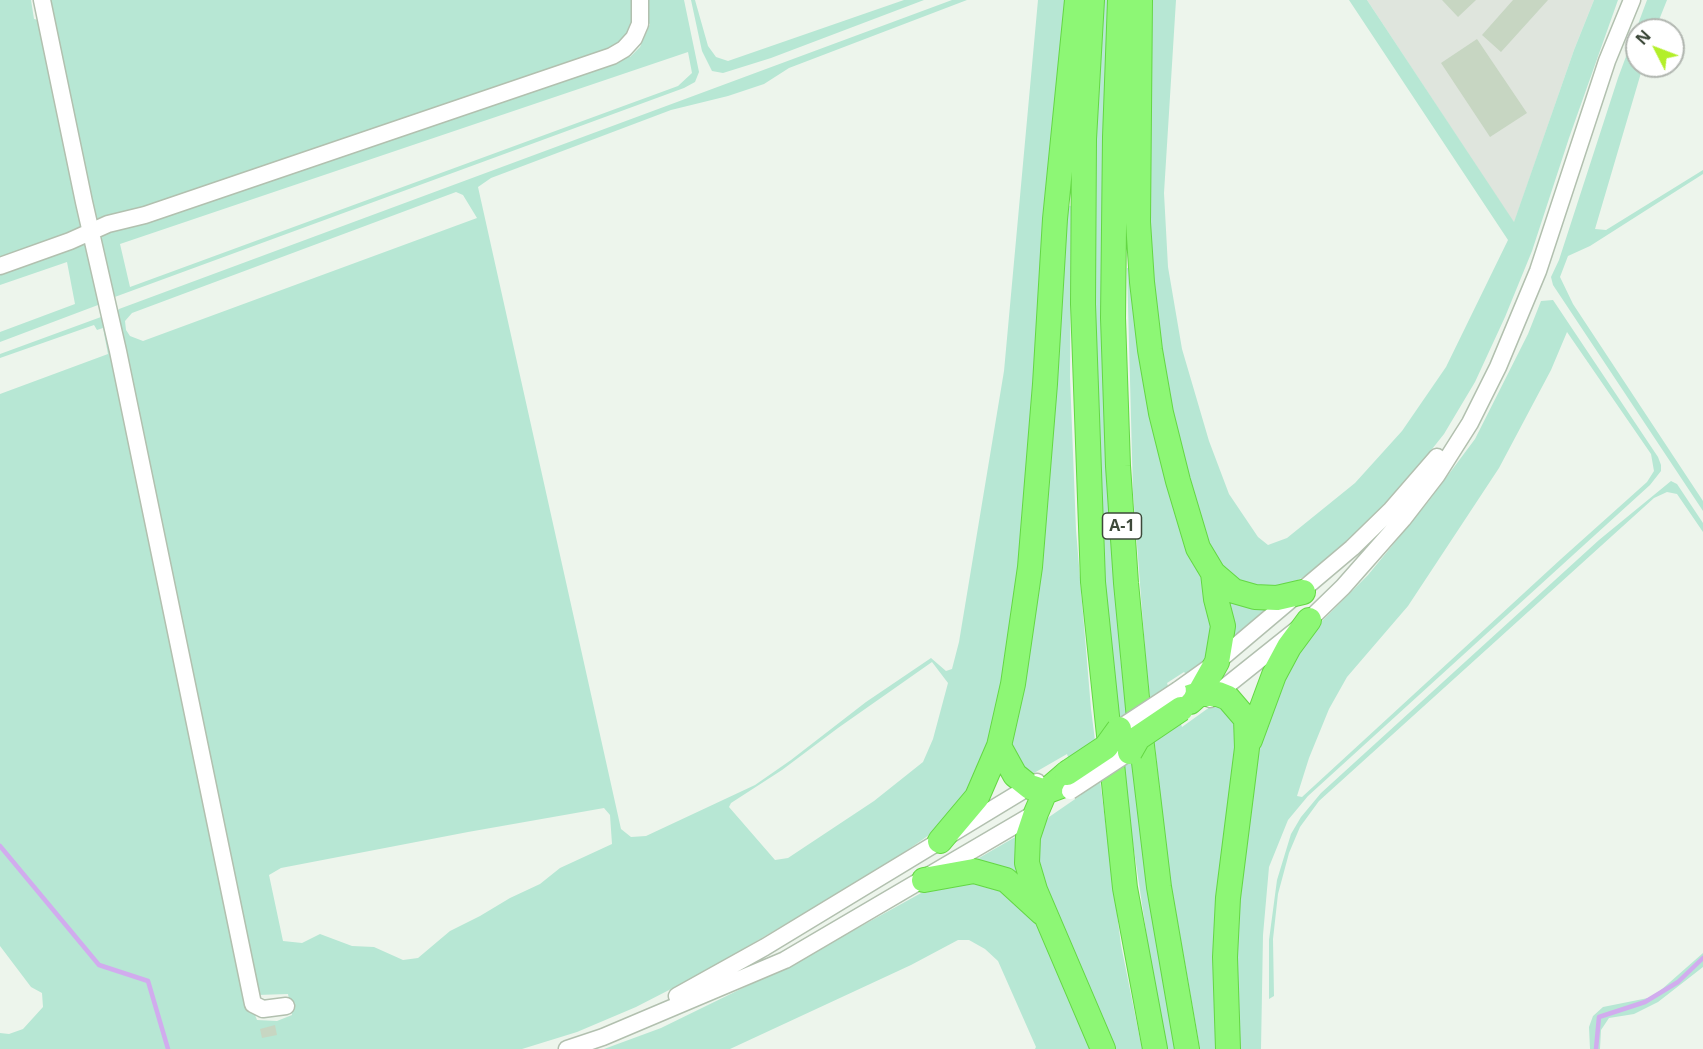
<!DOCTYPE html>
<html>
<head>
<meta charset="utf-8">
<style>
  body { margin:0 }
  #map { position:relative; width:1703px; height:1049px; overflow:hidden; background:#edf5ec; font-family:"Open Sans",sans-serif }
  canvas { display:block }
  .north { position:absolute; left:1625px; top:18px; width:60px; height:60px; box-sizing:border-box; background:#fff; border:2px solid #b1b6b0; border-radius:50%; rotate:312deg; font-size:16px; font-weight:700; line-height:24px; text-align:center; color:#3d493a }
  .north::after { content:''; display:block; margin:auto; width:21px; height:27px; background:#b3ef29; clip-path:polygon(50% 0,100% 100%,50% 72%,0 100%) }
</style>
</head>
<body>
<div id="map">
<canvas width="1703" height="1049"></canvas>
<div class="north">N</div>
</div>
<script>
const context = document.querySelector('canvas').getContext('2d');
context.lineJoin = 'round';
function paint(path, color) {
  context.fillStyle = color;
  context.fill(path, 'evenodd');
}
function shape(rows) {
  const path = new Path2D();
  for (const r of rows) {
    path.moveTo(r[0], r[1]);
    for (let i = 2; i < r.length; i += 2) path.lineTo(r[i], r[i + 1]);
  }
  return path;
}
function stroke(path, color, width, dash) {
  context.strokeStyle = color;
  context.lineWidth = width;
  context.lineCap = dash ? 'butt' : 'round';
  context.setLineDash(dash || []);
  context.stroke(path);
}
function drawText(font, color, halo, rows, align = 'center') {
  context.font = font + ' "Open Sans",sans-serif';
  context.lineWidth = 4.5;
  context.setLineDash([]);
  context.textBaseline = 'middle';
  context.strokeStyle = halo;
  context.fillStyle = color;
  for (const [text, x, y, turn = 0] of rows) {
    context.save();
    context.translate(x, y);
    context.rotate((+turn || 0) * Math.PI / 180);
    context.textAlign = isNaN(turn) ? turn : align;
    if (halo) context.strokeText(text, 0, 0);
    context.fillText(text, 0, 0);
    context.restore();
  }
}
paint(shape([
  [1367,0,1594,0,1574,50,1514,223]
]), '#dfe5dd');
paint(shape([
  [0,0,31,0,34,19,43,21,84,227,0,262],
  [47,0,635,0,636,14,621,46,180,200,97,221],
  [644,0,684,0,699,72,695,82,684,88,112,298,97,234,624,54,630,57,640,47,650,24,643,21],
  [688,52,692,73,678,86,130,287,120,244],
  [691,0,695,0,708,46,716,57,728,61,904,0,924,0,771,58,723,73,712,71,702,51],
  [952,0,967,0,789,68,764,84,728,96,671,110,491,178,478,187,621,829,631,837,646,836,755,785,791,760,866,702,931,658,946,671,952,669,959,642,1004,371,1038,0,1068,0,1018,582,1001,702,972,789,932,833,886,865,704,972,636,1007,577,1032,522,1049,0,1049,0,1033,9,1034,23,1029,43,1007,42,993,31,987,0,946,0,394,108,354,103,328,97,330,94,325,0,358,0,354,101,317,106,320,251,1005,257,1020,277,1021,292,1015,288,994,257,995,115,315,119,309],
  [456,192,463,195,477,218,143,341,130,336,126,330,125,321,132,313],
  [932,662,948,683,933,739,923,762,874,801,788,858,775,860,729,807,731,803,782,770,838,728],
  [604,808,610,815,612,844,560,868,540,884,510,898,480,916,450,931,418,958,403,960,374,947,352,946,320,934,302,943,283,941,269,875,281,868,468,832],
  [1102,0,1112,0,1113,549,1121,664,1139,816,1176,1049,1166,1049,1152,971,1129,817,1111,665,1103,550,1094,313,1094,186],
  [1150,0,1176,0,1164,193,1168,267,1182,349,1209,441,1229,494,1258,537,1268,545,1287,538,1355,483,1402,431,1446,367,1508,240,1349,0,1367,0,1514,222,1574,50,1594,0,1618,0,1569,138,1532,251,1505,317,1475,382,1444,434,1413,473,1370,520,1321,567,1289,585,1269,589,1234,581,1210,550,1186,476,1165,376,1153,290,1147,200],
  [1647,0,1667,0,1655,30,1637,30,1637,66,1643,66,1595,229,1606,230,1703,170,1703,174,1590,246,1568,256,1560,277,1573,304,1703,501,1703,511,1553,285,1551,277,1559,260,1618,78],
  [1065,205,1071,206,1070,377,1076,530,1091,709,1121,945,1142,1049,1113,1049,1044,888,1038,850,1038,830,1049,817,1081,795,1067,754,1034,773,1026,772,1010,747],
  [86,241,102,302,98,305,0,342,0,332,75,304,67,262,0,285,0,270],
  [1127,268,1132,268,1213,619,1205,661,1187,675,1184,672,1167,683,1182,727,1214,704,1223,707,1234,720,1241,737,1219,1049,1200,1049,1168,867,1146,662,1133,493],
  [1553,300,1658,457,1661,465,1661,471,1650,485,1308,796,1288,820,1269,867,1263,935,1261,1049,1238,1049,1236,1025,1238,932,1243,822,1265,727,1288,671,1318,625,1368,575,1428,502,1475,439,1528,334,1541,301],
  [1567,332,1651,454,1654,471,1647,482,1561,559,1302,797,1297,796,1309,758,1329,709,1347,677,1408,606,1499,468,1551,370],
  [1671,481,1677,484,1703,523,1703,532,1677,494,1667,492,1654,498,1319,801,1300,827,1289,853,1278,894,1273,939,1274,996,1269,999,1269,940,1277,880,1291,834,1301,817,1321,793,1599,540],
  [1226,597,1270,608,1231,639],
  [1017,836,1021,878,972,862],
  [971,881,1001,888,1041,927,1095,1049,1035,1049,1036,1047,998,961,985,949,969,940,958,940,911,965,730,1049,604,1049,661,1028,800,960,941,882],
  [1703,953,1703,967,1658,1002,1634,1014,1609,1018,1601,1030,1600,1049,1590,1049,1589,1027,1593,1016,1603,1007,1653,997]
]), '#b7e7d4');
stroke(shape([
  [0,846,99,965,148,981,168,1049],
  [1596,1049,1599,1017,1645,1002,1678,982,1703,958]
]), '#d1acee', 4.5);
paint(shape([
  [1442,0,1476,0,1458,17],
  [1513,0,1548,0,1501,52,1482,35],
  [1477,39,1527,113,1490,137,1441,63],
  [275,1025,277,1035,262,1038,260,1029]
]), '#c7d6c2');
const minor = shape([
  [42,0,84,202,118,351,253,1004,263,1009,286,1006],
  [0,266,70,241,108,224,145,215,612,56,624,49,634,38,640,24,640,0],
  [1178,690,1217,662,1352,548,1391,510,1437,457],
  [1210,699,1309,620,1343,587,1403,519,1437,475,1470,423,1498,367,1538,271,1607,61,1632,0],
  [677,996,765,947,1037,782],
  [567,1049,603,1037,785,960,1039,811]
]);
const highway = shape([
  [1092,0,1084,139,1083,304,1093,582,1125,888,1155,1049],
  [1120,0,1115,137,1113,318,1118,466,1126,583,1140,729,1159,887,1187,1049],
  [1140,0,1138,222,1142,282,1150,350,1161,413,1178,481,1198,548,1213,573,1234,591,1255,597,1277,598,1303,592],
  [1181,700,1199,694,1218,694,1228,698,1246,719,1247,748,1228,898,1225,957,1228,1049],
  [1190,702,1199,694,1217,662,1223,626,1216,599,1213,573],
  [1250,740,1274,675,1289,647,1309,620],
  [999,746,1015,775,1030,787,1045,792,1061,786],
  [1067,773,1045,792,1036,813,1028,837,1027,863,1035,890,1103,1049],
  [940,841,977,797,999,746,1013,684,1030,567,1045,384,1055,219,1077,0],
  [924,880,974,871,1006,880,1042,913]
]);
stroke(minor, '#b2c0af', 19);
stroke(highway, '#64d744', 26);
stroke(minor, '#fff', 16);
stroke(highway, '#8df775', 24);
const minorBridge = shape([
  [1111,734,1178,690],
  [1070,791,1137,747]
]);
const highwayBridge = shape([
  [1130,752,1138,738,1181,709],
  [1067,773,1106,747,1119,729]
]);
stroke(minorBridge, '#b2c0af', 19, []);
stroke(highwayBridge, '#64d744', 26, []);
stroke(minorBridge, '#fff', 16);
stroke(highwayBridge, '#8df775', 24);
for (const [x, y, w] of [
  [1122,526,39]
]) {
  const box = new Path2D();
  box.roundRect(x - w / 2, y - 13, w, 26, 4.5);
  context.fillStyle = '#fff';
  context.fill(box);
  stroke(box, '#3d493a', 1.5);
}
drawText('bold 16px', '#3d493a', null, [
  ["A-1",1122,526]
]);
</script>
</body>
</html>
